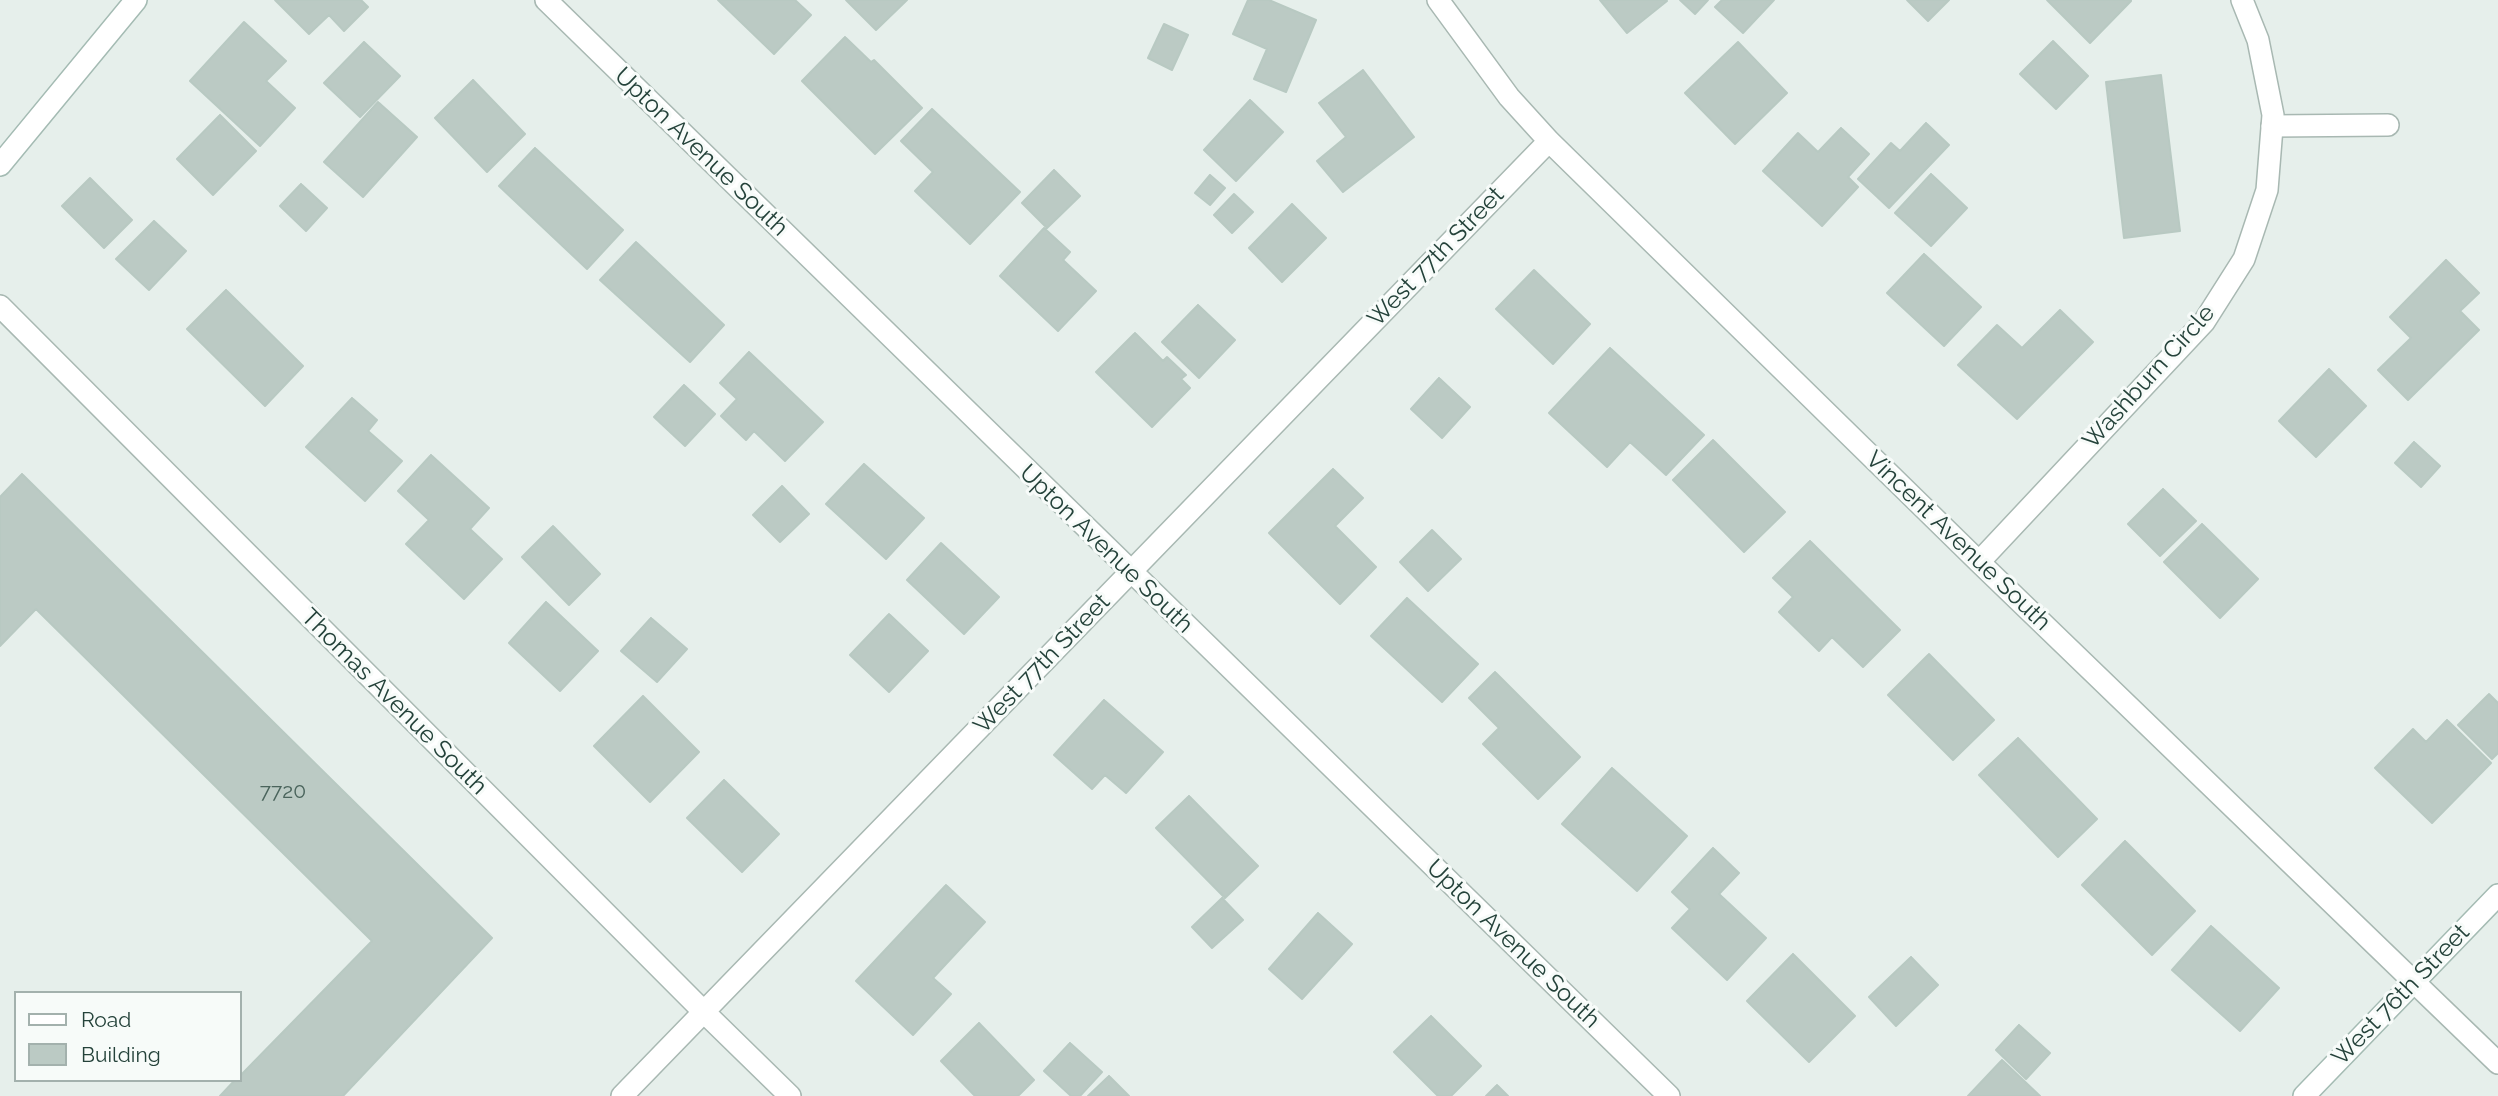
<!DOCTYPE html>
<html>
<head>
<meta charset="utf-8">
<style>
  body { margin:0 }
  #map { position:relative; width:2498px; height:1096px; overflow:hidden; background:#e6efeb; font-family:Raleway,sans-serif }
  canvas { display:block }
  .legend { position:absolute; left:14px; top:991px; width:228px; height:91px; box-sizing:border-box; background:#f7fbf9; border:2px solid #a3b1ad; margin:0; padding:9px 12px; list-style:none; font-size:21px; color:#24423a }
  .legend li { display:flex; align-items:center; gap:14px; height:35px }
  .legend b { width:35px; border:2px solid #a3b1ad }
</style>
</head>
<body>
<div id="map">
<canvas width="2498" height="1096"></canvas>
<ul class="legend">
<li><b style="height:9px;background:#fff"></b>Road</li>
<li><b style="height:19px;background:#bbcac4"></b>Building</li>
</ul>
</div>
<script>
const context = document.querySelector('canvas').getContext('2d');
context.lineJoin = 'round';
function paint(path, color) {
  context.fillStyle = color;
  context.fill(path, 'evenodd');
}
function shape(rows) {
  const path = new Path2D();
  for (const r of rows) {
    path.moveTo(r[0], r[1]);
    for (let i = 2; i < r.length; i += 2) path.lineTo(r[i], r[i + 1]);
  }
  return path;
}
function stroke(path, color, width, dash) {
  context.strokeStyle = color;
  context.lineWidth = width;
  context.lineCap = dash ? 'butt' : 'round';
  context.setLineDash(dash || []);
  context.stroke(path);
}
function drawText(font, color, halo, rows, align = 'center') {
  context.font = font + ' Raleway,sans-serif';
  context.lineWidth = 6;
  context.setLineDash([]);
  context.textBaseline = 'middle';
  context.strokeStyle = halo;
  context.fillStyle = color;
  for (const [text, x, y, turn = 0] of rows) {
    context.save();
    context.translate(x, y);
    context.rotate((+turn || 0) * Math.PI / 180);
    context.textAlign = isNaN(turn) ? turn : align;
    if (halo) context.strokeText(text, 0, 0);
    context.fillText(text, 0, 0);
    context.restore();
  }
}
const building = shape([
  [275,0,361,0,368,7,344,31,329,15,309,34,275,0],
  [718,0,795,0,811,15,774,54,718,0],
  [846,0,907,0,876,30,846,0],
  [1248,0,1269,0,1316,20,1286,92,1254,79,1267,49,1233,34,1248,0],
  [1600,0,1666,0,1667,1,1627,33,1600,0],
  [1680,0,1708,0,1695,14,1680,0],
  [1722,0,1774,0,1743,33,1715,7,1722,0],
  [1907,0,1949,0,1928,21,1907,0],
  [2047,0,2131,0,2131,1,2090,43,2047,0],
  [244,22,286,61,266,81,295,108,260,146,190,81,244,22],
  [1164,24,1188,35,1172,70,1148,58,1164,24],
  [845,37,871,62,874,60,922,108,875,154,802,81,845,37],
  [2053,41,2088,76,2056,109,2020,74,2053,41],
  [364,42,400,76,360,117,324,83,364,42],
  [1738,42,1787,93,1735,144,1685,93,1738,42],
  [1363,70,1414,137,1343,192,1317,161,1346,137,1319,103,1363,70],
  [2161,75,2180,231,2124,238,2106,82,2161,75],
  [473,80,525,134,487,172,435,118,473,80],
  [1250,100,1283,132,1236,181,1204,150,1250,100],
  [378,102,417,137,363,197,324,162,378,102],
  [932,109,1020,192,970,244,915,191,933,172,901,141,932,109],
  [220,115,256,151,213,195,177,159,220,115],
  [1926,123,1949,145,1889,208,1858,179,1891,143,1900,151,1926,123],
  [1841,128,1869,154,1848,177,1858,187,1822,226,1763,171,1798,133,1818,152,1841,128],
  [535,148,623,230,587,269,499,186,535,148],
  [1054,170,1080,196,1047,228,1022,203,1054,170],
  [1931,174,1967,208,1931,246,1895,213,1931,174],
  [1210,175,1225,188,1210,205,1195,193,1210,175],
  [90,178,132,220,104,248,62,206,90,178],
  [301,184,327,208,306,231,280,206,301,184],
  [1234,194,1253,212,1232,233,1214,215,1234,194],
  [1292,204,1326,238,1282,282,1249,248,1292,204],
  [154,221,186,251,149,290,116,259,154,221],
  [1044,228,1070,252,1063,260,1096,291,1058,331,1000,276,1044,228],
  [636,242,724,325,690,362,600,280,636,242],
  [1924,254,1981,307,1944,346,1887,293,1924,254],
  [2446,260,2479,293,2460,311,2479,330,2408,400,2378,370,2411,338,2390,317,2446,260],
  [1534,270,1590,324,1553,364,1496,309,1534,270],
  [226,290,303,366,265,406,187,329,226,290],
  [1198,305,1235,340,1199,378,1162,342,1198,305],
  [2060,310,2093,342,2017,419,1958,365,1997,325,2022,348,2060,310],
  [1135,333,1163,361,1167,357,1186,375,1181,379,1190,388,1152,427,1096,372,1135,333],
  [1610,348,1704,435,1666,475,1630,442,1607,467,1549,413,1610,348],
  [749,352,823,422,785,461,754,431,746,440,721,416,737,399,720,383,749,352],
  [2329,369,2366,406,2316,457,2279,421,2329,369],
  [1439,378,1470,407,1442,438,1411,409,1439,378],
  [684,385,715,414,685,446,654,417,684,385],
  [352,398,377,420,368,431,402,461,365,501,306,447,352,398],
  [1713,440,1785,512,1744,552,1673,480,1713,440],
  [2414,442,2440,466,2421,487,2395,463,2414,442],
  [431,455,489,508,470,529,502,559,464,599,406,544,429,520,398,491,431,455],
  [864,464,924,518,886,559,826,504,864,464],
  [1333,469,1363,498,1335,526,1376,567,1340,604,1269,533,1333,469],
  [22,474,492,938,343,1096,220,1096,235,1080,240,1080,240,1076,372,941,36,609,0,646,0,497,22,474],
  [782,486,809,514,780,542,753,515,782,486],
  [2163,489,2196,521,2160,556,2128,524,2163,489],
  [2202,524,2258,579,2220,618,2164,562,2202,524],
  [553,526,600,574,569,605,522,557,553,526],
  [1432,530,1461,559,1428,591,1400,562,1432,530],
  [1810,541,1900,630,1863,667,1832,637,1819,651,1779,612,1793,597,1773,578,1810,541],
  [941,543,999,597,964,634,907,580,941,543],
  [1407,598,1478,664,1442,702,1371,636,1407,598],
  [546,602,598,651,560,691,509,643,546,602],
  [889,614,928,651,889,692,850,655,889,614],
  [651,618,687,649,657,682,621,651,651,618],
  [1929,654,1994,720,1953,760,1888,695,1929,654],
  [1495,672,1580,757,1538,799,1483,744,1499,728,1469,698,1495,672],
  [2489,694,2498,703,2498,753,2492,759,2458,725,2489,694],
  [643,696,699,752,650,802,594,746,643,696],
  [1104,700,1163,752,1126,793,1105,775,1092,789,1054,755,1104,700],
  [2447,720,2491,763,2432,823,2375,768,2413,729,2426,742,2447,720],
  [2018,738,2097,819,2058,857,1979,775,2018,738],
  [1612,768,1687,836,1637,891,1562,824,1612,768],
  [724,780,779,834,742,872,687,818,724,780],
  [1189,796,1258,866,1225,898,1156,828,1189,796],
  [2125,841,2195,911,2152,955,2082,885,2125,841],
  [1713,848,1739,873,1719,894,1766,938,1727,980,1672,928,1690,909,1672,892,1713,848],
  [946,885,985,922,933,978,951,994,913,1035,856,981,946,885],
  [1222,898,1243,920,1212,948,1192,927,1222,898],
  [1318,913,1352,944,1302,999,1269,969,1318,913],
  [2211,926,2279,988,2240,1031,2172,970,2211,926],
  [1793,954,1855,1016,1809,1062,1747,1001,1793,954],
  [1911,957,1938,985,1896,1026,1869,997,1911,957],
  [1431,1016,1481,1066,1451,1096,1438,1096,1394,1052,1431,1016],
  [979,1023,1034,1080,1018,1096,975,1096,941,1061,979,1023],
  [2019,1025,2050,1053,2026,1079,1996,1050,2019,1025],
  [1070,1043,1102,1072,1080,1096,1071,1096,1044,1071,1070,1043],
  [2002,1060,2040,1096,1968,1096,2002,1060],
  [1109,1076,1129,1096,1088,1096,1109,1076],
  [1497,1085,1508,1096,1486,1096,1497,1085]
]);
paint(building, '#bbcac4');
stroke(building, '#b8c9c2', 2);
const lane = shape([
  [2272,126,2388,125]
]);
const street = shape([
  [546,0,1669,1096],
  [1438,0,1509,97,1549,141,1979,562,2498,1063],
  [0,306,704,1012,790,1096],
  [1979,562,2204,322,2244,259,2267,190,2273,115,2258,40,2242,0],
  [622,1096,1549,141]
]);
const secondary = shape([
  [0,165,136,0],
  [2304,1096,2498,895]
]);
stroke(lane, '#a8b8b2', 24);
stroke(street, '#a8b8b2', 24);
stroke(secondary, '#a4bbb3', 24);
stroke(lane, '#fff', 21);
stroke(street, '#fff', 21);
stroke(secondary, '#fff', 21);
drawText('21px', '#4a645c', null, [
  ["7720",283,792]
]);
drawText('24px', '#24423a', '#f7fbf9', [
  ["Upton Avenue South",701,152,44],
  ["West 77th Street",1436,257,-46],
  ["Washburn Circle",2149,377,-48],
  ["Vincent Avenue South",1958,541,44],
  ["Upton Avenue South",1106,549,44],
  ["West 77th Street",1042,664,-46],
  ["Thomas Avenue South",394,702,45],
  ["Upton Avenue South",1513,944,44],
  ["West 76th Street",2401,995,-46]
]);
</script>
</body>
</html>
